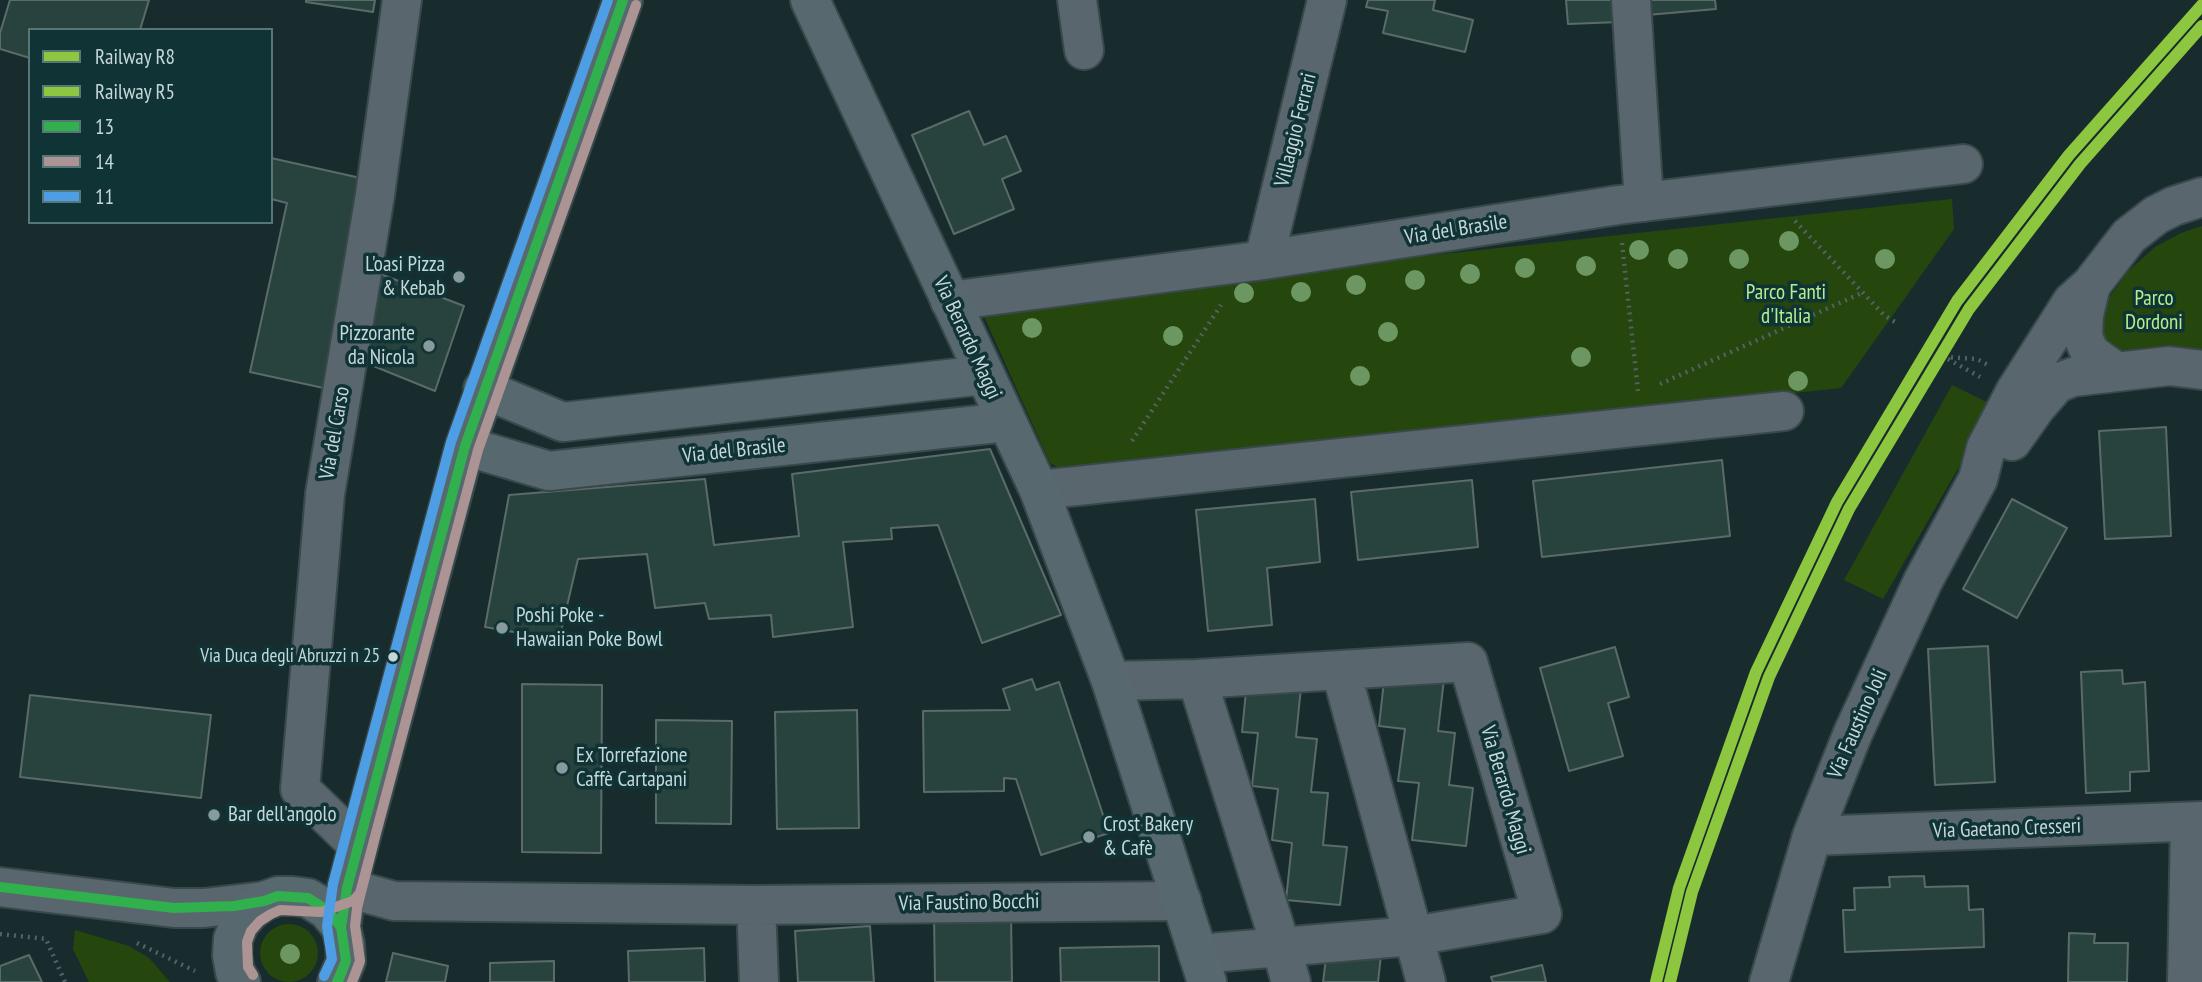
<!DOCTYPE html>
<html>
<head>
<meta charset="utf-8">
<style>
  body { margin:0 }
  #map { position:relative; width:2202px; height:982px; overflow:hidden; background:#182c2e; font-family:"PT Sans Narrow",sans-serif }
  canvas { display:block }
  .legend { position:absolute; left:28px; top:28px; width:245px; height:196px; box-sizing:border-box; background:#103336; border:2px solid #587577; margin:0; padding:9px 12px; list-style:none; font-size:21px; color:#c5d7d8 }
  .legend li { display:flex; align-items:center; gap:14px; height:35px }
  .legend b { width:35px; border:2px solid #587577 }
</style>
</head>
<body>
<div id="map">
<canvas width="2202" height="982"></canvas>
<ul class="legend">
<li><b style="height:9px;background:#8dc63f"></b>Railway R8</li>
<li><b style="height:9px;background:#8dc63f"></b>Railway R5</li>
<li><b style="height:9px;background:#31b04e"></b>13</li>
<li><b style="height:9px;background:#ad9494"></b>14</li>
<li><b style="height:9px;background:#4d9ee5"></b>11</li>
</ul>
</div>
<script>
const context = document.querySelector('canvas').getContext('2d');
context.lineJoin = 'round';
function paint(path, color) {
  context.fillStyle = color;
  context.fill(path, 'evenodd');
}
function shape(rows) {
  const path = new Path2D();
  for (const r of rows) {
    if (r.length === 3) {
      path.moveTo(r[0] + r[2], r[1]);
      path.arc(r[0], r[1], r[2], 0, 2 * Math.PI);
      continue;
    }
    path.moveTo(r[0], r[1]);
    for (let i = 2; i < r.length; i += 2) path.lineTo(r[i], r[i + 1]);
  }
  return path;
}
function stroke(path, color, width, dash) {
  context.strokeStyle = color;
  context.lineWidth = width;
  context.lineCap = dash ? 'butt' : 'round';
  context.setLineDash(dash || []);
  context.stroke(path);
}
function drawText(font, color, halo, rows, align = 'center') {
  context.font = font + ' "PT Sans Narrow",sans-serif';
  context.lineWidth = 7;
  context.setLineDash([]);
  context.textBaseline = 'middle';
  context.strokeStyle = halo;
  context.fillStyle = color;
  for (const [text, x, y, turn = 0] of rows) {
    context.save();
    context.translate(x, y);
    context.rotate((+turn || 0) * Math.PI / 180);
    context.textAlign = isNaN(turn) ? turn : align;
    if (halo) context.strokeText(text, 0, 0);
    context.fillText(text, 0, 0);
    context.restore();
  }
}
paint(shape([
  [1952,199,1954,229,1841,388,1065,471,1050,463,983,314,990,303],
  [2202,226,2202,353,2129,361,2102,347,2098,322,2103,306,2128,271,2155,247,2181,233],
  [1952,385,1991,404,1982,427,1883,599,1844,580],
  [289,953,29],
  [75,930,129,946,149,958,170,982,89,982,73,949]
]), '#25460d');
const building = shape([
  [10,0,149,0,140,30,30,30,30,58,0,49,0,33,10,0],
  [306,0,375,0,373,12,306,2,306,0],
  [1368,0,1435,0,1433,10,1473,20,1465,52,1383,33,1388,11,1366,7,1368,0],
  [1566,0,1618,0,1620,22,1568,24,1566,0],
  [1645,0,1715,0,1716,9,1647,15,1645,0],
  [969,111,984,145,1006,136,1021,171,1002,179,1014,209,954,234,912,135,969,111],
  [271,158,374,181,328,389,250,372,287,203,271,199,271,158],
  [378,273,464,306,435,391,361,361,378,273],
  [2166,427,2171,536,2105,539,2099,431,2166,427],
  [990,449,1061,615,982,643,938,525,891,528,892,539,843,542,853,627,773,637,771,615,709,619,705,603,655,608,647,554,578,559,559,640,485,627,509,495,705,479,714,545,799,536,792,474,990,449],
  [1722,460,1730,536,1542,557,1533,481,1722,460],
  [1472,480,1478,547,1358,560,1351,492,1472,480],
  [1315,499,1320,562,1267,568,1272,625,1208,631,1196,510,1315,499],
  [2012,499,2067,528,2017,618,1963,589,2012,499],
  [1988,646,1995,782,1935,785,1928,649,1988,646],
  [1615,647,1629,697,1608,703,1623,756,1569,771,1540,668,1615,647],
  [2122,670,2123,684,2145,682,2149,771,2130,772,2130,791,2086,793,2081,672,2122,670],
  [1385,672,1444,679,1438,731,1455,733,1449,785,1473,788,1466,846,1412,840,1419,783,1398,781,1405,729,1379,726,1385,672],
  [1032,679,1036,690,1059,682,1109,833,1041,855,1016,779,1004,778,1004,791,924,792,923,711,1010,710,1003,689,1032,679],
  [1247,681,1301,687,1296,737,1317,739,1311,792,1328,793,1323,845,1347,847,1340,905,1286,900,1292,843,1272,840,1278,789,1252,786,1258,733,1242,732,1247,681],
  [522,684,602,685,601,853,522,852,522,684],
  [30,695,211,715,201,798,20,777,30,695],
  [857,710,859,828,777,829,775,712,857,710],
  [656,720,732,721,731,824,656,823,656,720],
  [1924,876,1925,887,1968,886,1969,910,1983,909,1984,947,1845,952,1843,910,1855,910,1854,888,1890,887,1889,877,1924,876],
  [1011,915,1012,982,935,982,934,916,1011,915],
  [870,926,874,982,798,982,795,931,870,926],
  [2069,933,2095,934,2094,943,2128,943,2127,982,2068,982,2069,933],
  [1159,946,1159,982,1061,982,1060,948,1159,946],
  [704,948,705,982,629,982,628,951,704,948],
  [1327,950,1381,955,1378,982,1323,982,1327,950],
  [393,953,448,966,445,982,386,982,393,953],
  [29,955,42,982,0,982,0,966,29,955],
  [554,961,554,982,490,982,490,963,554,961],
  [1542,965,1546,982,1493,982,1491,977,1542,965]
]);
paint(building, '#28433e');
stroke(building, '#5b6b69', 2);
const street = shape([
  [1077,0,1084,50],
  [1631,0,1644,202],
  [1264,260,1327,0],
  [2091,285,2084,315,2083,337,2090,353,2115,371],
  [950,301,1264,260,1618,205,1963,164],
  [2012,441,2036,407,2057,383,2073,377,2169,366,2202,370],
  [1039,490,1784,411],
  [1341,671,1426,982],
  [1111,681,1197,679,1468,662,1542,914,1413,936,1281,947,1197,679],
  [1812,836,2202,821],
  [358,845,300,789,325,494,375,195,402,0],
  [0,887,174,908,204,908,264,901],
  [347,888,394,901,756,905,1182,901],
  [756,905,759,982],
  [1198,954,1281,947,1291,982],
  [1769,982,1812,836,1853,733,1923,581,1978,479,1986,448,2015,392,2072,302,2091,285,2129,236,2156,215,2174,206,2202,197],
  [2187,982,2190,822]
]);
const secondary = shape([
  [810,0,1039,490,1111,681,1207,982],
  [483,389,563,422,984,375],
  [465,446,549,471,1007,422],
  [341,927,347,888,465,446,623,0],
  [241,982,235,972,232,955,233,939,239,924,250,911,264,901,278,896,293,896,308,898,327,910,341,927,345,944,346,961,337,982]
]);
stroke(street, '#39494b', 42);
stroke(secondary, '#39494b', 42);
stroke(shape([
  [1795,221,1884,315,1895,322],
  [1622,243,1638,391],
  [1944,357,1977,359,1990,366],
  [1948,359,1980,377],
  [1660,384,1864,292],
  [1132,441,1221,305],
  [0,934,46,939,65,982],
  [137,943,195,971]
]), '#546165', 4.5, [2, 5]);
stroke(street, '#59666d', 38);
stroke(secondary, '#58686f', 38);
stroke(shape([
  [0,887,174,908,234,906,264,901,278,896,308,898,327,910,341,927,346,961,339,979],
  [337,982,346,961,341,927,347,888,465,446,623,0]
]), '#31b04e', 10);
stroke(shape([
  [253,975,248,967,247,942,251,931,260,921,271,914,280,910,321,912,353,901,360,893,478,450,636,5],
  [352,982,360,961,355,926,357,908,375,837]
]), '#ad9494', 10);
stroke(shape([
  [324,976,332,959,327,926,333,884,451,442,608,0]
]), '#4d9ee5', 10);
stroke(shape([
  [1656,982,1679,888,1756,672,1837,502,1957,301,2069,155,2202,5]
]), '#8dc63f', 12);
stroke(shape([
  [1670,982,1692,892,1769,677,1849,509,1969,309,2080,164,2202,26]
]), '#8dc63f', 12);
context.fillStyle = '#6d9762';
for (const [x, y] of [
  [1789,241],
  [1639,250],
  [1678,259],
  [1739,259],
  [1885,259],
  [1586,266],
  [1525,268],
  [1470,274],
  [1415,280],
  [1356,285],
  [1301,292],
  [1244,293],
  [1032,328],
  [1388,332],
  [1173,336],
  [1581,357],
  [1360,376],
  [1798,381],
  [290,954]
]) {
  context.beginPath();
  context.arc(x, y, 10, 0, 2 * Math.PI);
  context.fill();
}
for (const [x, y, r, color] of [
  [459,277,7,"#889b9c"],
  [429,346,7,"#889b9c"],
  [502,628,7,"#889b9c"],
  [393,657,6,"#c5d7d8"],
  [562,768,7,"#889b9c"],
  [214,815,7,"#889b9c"],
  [1089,837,7,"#889b9c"]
]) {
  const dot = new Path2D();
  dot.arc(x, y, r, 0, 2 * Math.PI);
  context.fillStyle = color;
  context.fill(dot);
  stroke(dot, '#103336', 2.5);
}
drawText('19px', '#c5d7d8', '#103336', [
  ["Via Duca degli Abruzzi n 25",380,657]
], 'right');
drawText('21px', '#c5d7d8', '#103336', [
  ["Villaggio Ferrari",1296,130,-76],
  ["Via del Brasile",1456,230,-9],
  ["Via Berardo Maggi",967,338,65],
  ["Via del Carso",335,433,-80],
  ["Via del Brasile",734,451,-6],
  ["Via Faustino Joli",1858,724,-66],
  ["Via Berardo Maggi",1505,790,74],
  ["Via Gaetano Cresseri",2007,829,-2],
  ["Via Faustino Bocchi",969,903,-1]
]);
drawText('21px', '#c5d7d8', '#103336', [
  ["L'oasi Pizza",445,265,"right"],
  ["& Kebab",445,289,"right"],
  ["Pizzorante",415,334,"right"],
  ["da Nicola",415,358,"right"],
  ["Poshi Poke -",516,616],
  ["Hawaiian Poke Bowl",516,640],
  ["Ex Torrefazione",576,756],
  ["Caffè Cartapani",576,780],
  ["Bar dell'angolo",228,815],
  ["Crost Bakery",1103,825],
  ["& Cafè",1103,849]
], 'left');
drawText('21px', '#b3ef8c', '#103336', [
  ["Parco Fanti",1786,293],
  ["d'Italia",1786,317],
  ["Parco",2154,299],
  ["Dordoni",2154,323]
]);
</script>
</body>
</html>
